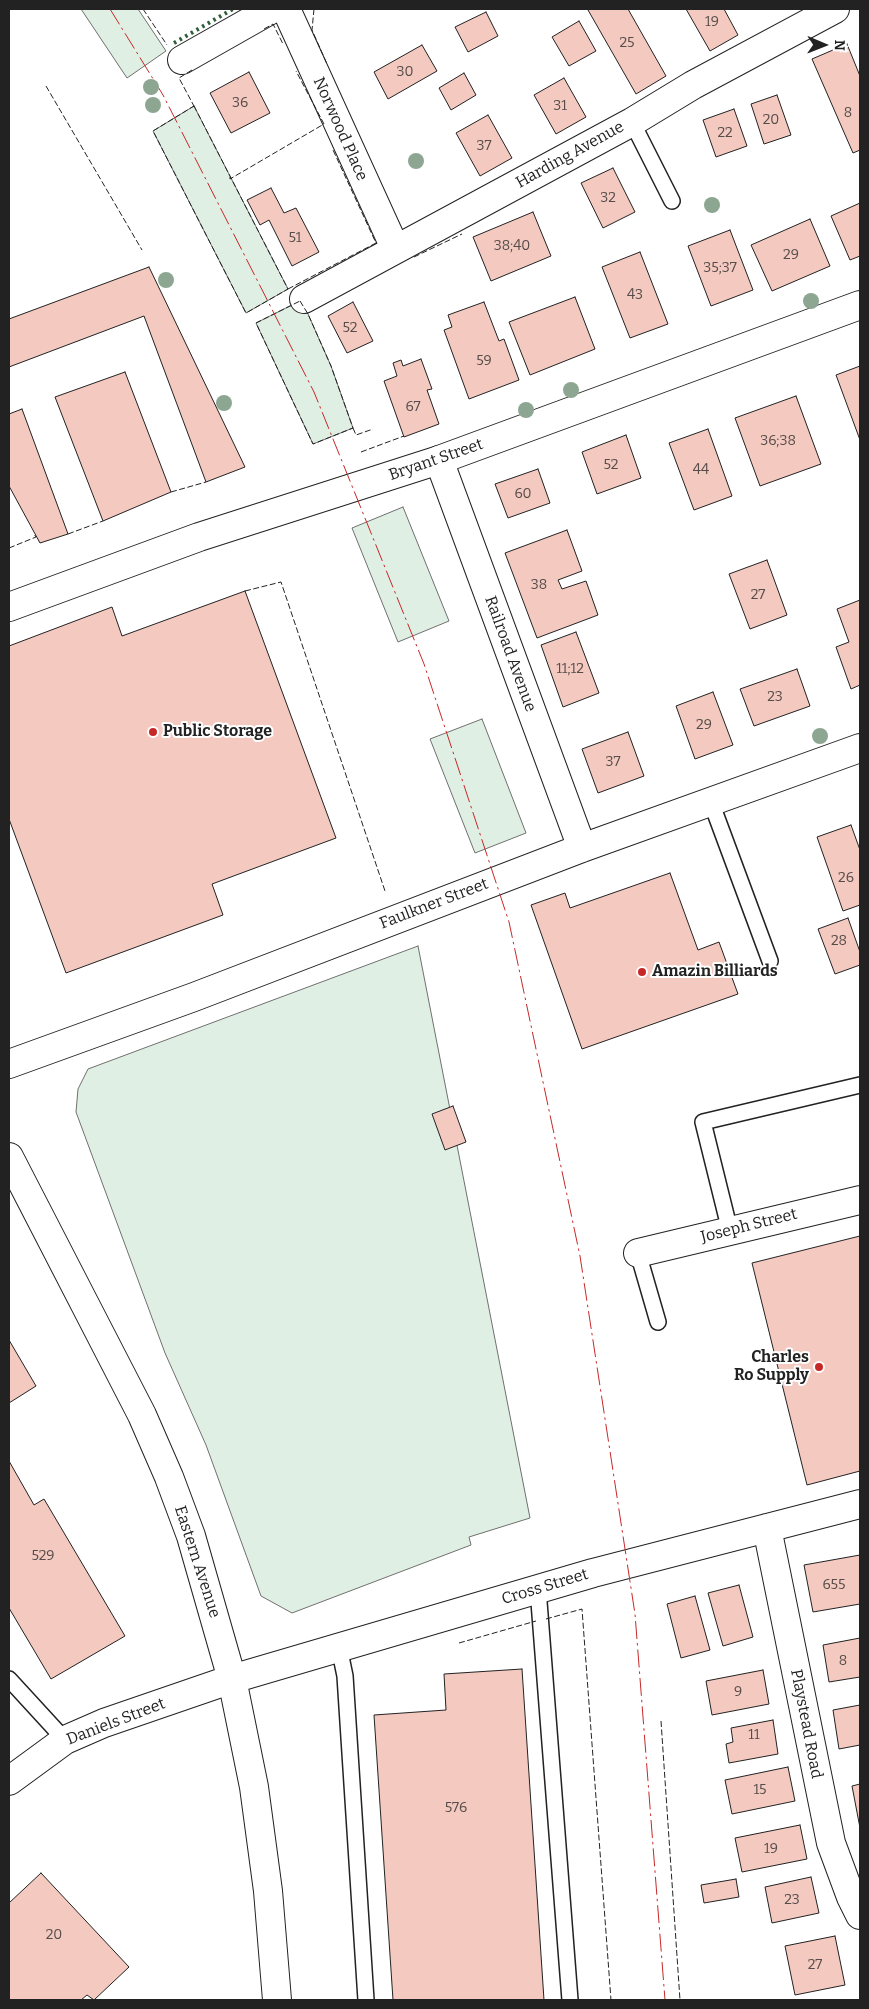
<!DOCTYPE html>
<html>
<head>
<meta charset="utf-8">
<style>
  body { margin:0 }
  #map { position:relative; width:869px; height:2009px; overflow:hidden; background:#fff; font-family:Bitter,serif }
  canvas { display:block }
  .frame { position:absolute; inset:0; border:10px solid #222; pointer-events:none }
  .north { position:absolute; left:799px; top:20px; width:50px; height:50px; -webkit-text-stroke:4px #fff; paint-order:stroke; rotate:91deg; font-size:14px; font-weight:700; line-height:20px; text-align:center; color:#222 }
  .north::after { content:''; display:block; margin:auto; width:18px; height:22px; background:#222; clip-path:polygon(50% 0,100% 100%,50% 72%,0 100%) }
</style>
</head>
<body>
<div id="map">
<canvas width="869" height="2009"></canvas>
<div class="frame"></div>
<div class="north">N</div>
</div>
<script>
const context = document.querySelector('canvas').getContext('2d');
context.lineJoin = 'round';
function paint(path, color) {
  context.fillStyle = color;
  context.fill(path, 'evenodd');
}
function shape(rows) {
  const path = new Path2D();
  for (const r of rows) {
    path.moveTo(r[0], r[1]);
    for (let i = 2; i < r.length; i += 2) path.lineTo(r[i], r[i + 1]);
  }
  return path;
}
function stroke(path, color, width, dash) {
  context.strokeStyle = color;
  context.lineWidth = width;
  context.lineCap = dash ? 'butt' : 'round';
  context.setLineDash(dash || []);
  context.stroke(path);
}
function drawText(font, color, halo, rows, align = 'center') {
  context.font = font + ' Bitter,serif';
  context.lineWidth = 4;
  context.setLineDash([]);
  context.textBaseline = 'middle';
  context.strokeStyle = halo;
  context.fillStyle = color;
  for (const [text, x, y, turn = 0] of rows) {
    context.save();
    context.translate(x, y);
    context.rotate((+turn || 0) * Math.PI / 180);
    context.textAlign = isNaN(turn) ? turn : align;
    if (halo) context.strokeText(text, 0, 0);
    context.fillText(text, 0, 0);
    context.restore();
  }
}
const green = shape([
  [81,9,138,9,166,51,127,78,81,9],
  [194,106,288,289,246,313,153,131,194,106],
  [300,301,308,314,331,366,353,428,313,444,256,323,300,301],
  [403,507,449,621,398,642,352,528,403,507],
  [482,719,526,833,475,853,430,739,482,719],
  [418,946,530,1518,469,1537,471,1545,292,1613,261,1596,206,1445,165,1353,76,1112,78,1089,88,1069,418,946]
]);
paint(green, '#e0efe3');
stroke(green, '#6f6f6f', 1);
const building = shape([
  [590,9,628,9,666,76,636,94,588,10,590,9],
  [686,9,724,9,738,35,710,51,686,9],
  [486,12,498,36,468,52,455,27,486,12],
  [579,21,596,51,569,66,552,37,579,21],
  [847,44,860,76,860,150,853,153,812,59,847,44],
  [422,45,437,71,388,99,374,72,422,45],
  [249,72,270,113,231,133,210,93,249,72],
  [464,73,476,95,451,110,439,88,464,73],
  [564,78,586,117,556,134,534,95,564,78],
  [777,95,791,135,764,144,751,104,777,95],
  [734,109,747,146,716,157,703,120,734,109],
  [488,115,512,158,480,176,456,133,488,115],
  [613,168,635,212,603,228,581,183,613,168],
  [271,188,284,213,296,208,319,252,292,266,269,220,260,225,247,200,271,188],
  [860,203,860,256,850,260,831,216,860,203],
  [533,212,551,256,491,281,473,237,533,212],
  [810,219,830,266,772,291,751,245,810,219],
  [730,230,753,290,711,306,688,246,730,230],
  [640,252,668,324,630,338,602,267,640,252],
  [149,267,245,467,206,482,144,316,9,367,9,319,149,267],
  [575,297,595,349,530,375,509,322,575,297],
  [353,302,373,341,347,353,328,316,353,302],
  [484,302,499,341,504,339,519,380,469,399,444,330,452,327,448,315,484,302],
  [421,359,432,389,427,390,439,424,404,437,384,381,397,376,393,363,401,360,403,366,421,359],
  [860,366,860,440,836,375,860,366],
  [125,372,171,492,103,521,55,397,125,372],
  [796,396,821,464,760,486,735,418,796,396],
  [22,409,68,534,40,543,9,486,9,414,22,409],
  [708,429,732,496,694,510,669,443,708,429],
  [626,435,641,478,597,494,582,452,626,435],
  [538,469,550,503,508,518,495,484,538,469],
  [567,530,582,571,558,580,562,589,586,581,598,615,537,638,505,553,567,530],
  [767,560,787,615,750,629,729,574,767,560],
  [245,591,336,838,212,884,223,915,66,973,9,819,9,646,112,607,122,636,245,591],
  [860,600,860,685,851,689,836,647,849,642,837,609,860,600],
  [576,632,599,693,563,707,541,645,576,632],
  [797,669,810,706,754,726,740,689,797,669],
  [713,692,733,745,695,759,676,706,713,692],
  [628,732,644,776,598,793,582,749,628,732],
  [851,825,860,850,860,905,843,911,817,837,851,825],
  [670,873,698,950,719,942,738,994,582,1049,531,905,565,893,570,908,670,873],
  [848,918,860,952,860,965,835,974,818,929,848,918],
  [453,1106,466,1142,445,1150,432,1114,453,1106],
  [860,1236,860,1471,807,1485,752,1263,860,1236],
  [9,1340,36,1386,9,1403,9,1340],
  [9,1461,34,1505,44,1499,125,1636,51,1679,9,1608,9,1461],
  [860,1555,860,1604,813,1612,804,1565,860,1555],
  [739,1585,753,1637,723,1646,708,1593,739,1585],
  [695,1596,710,1650,681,1658,667,1604,695,1596],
  [860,1638,860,1677,829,1682,823,1645,860,1638],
  [522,1669,544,2000,393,2000,374,1715,446,1710,444,1674,522,1669],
  [763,1670,769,1704,712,1715,706,1681,763,1670],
  [860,1705,860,1745,839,1749,833,1710,860,1705],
  [773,1720,778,1754,729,1763,726,1744,733,1742,731,1728,773,1720],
  [788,1767,795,1801,732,1814,725,1780,788,1767],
  [860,1784,860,1828,852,1786,860,1784],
  [800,1825,807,1859,742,1872,735,1838,800,1825],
  [41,1873,129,1967,94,2000,87,1995,81,2000,9,2000,9,1903,41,1873],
  [811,1877,819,1913,772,1923,765,1887,811,1877],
  [736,1879,739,1897,704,1903,701,1885,736,1879],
  [835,1936,845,1985,795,1995,785,1946,835,1936]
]);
paint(building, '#f3c9c0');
stroke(building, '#222', 1);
const service = shape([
  [632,122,672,201],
  [711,802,770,961],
  [730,1231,703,1122,860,1085],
  [638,1253,658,1322],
  [538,1589,570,2000],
  [339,1647,345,1676,366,2000],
  [9,1679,65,1740]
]);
const minor = shape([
  [286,9,395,248],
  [182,60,272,9],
  [304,299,632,122,693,85,835,9],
  [439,460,582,848],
  [9,1064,194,997,582,848,860,748],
  [638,1253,860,1200],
  [767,1528,831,1843,851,1897,860,1915],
  [9,1781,65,1740,104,1723,232,1679,593,1573,860,1504]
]);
const secondary = shape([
  [9,607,199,537,439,460,860,305]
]);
const primary = shape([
  [9,1157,142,1415,169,1477,191,1536,232,1679,254,1787,268,1891,277,2000]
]);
stroke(service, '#222', 18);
stroke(minor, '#222', 30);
stroke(secondary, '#222', 30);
stroke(primary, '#222', 30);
stroke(service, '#fff', 15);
stroke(minor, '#fff', 28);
stroke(secondary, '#fff', 28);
stroke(primary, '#fff', 28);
stroke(shape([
  [174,43,233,9]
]), '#2f5e38', 4, [2.5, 4]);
stroke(shape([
  [143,9,167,45],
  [314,9,312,30,327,64],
  [264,29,273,24,283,44],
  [192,70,179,78,195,108],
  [46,86,142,250],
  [194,106,288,289,246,313,153,131,194,106],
  [230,177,230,179,324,124,296,71],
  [414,257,462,234],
  [288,289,376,243,333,150],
  [300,301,308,314,331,366,353,428,313,444,256,323,300,301],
  [353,428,356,435,373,429],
  [361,452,404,436],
  [171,492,206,482],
  [68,534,103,521],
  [9,548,36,537,34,534],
  [245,591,281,582,385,891],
  [546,1619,582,1609,611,2000],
  [459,1643,536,1621],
  [661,1721,680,2000]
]), '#222', 1, [6, 2.5]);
stroke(shape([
  [110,9,163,95,314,392,424,664,509,922,580,1256,635,1614,665,2000]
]), '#c62828', 1, [18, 4, 2.5, 4]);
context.fillStyle = '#8da692';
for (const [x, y] of [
  [151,87],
  [153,105],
  [416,161],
  [712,205],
  [166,280],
  [811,301],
  [571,390],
  [224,403],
  [526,410],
  [820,736]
]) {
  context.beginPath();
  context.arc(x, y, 8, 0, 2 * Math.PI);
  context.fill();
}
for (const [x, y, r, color] of [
  [153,732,5,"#c62828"],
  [642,972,5,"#c62828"],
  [819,1367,5,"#c62828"]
]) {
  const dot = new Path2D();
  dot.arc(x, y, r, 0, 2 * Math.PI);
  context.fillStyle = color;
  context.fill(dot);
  stroke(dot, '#fff', 2);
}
drawText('14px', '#564c4a', null, [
  ["19",712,22],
  ["25",627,43],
  ["30",405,72],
  ["36",240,103],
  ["31",560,106],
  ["8",848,113],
  ["20",771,120],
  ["22",725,133],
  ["37",484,146],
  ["32",608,198],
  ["51",295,238],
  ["38;40",512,246],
  ["29",791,255],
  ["35;37",720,268],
  ["43",635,295],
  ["52",350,328],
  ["59",484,361],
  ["67",413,407],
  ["36;38",778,441],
  ["52",611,465],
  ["44",701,470],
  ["60",523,494],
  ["38",539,585],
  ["27",758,595],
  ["11;12",570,669],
  ["23",775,697],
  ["29",704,725],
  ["37",613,762],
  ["26",846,878],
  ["28",839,941],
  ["529",43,1556],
  ["655",834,1585],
  ["8",843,1661],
  ["9",738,1692],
  ["11",754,1735],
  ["15",760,1790],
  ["576",456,1808],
  ["19",771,1849],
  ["23",792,1900],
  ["20",54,1935],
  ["27",815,1965]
]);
drawText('16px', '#222', '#fff', [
  ["Norwood Place",340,129,66],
  ["Harding Avenue",570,155,-29],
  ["Bryant Street",436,460,-19],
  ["Railroad Avenue",510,654,70],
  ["Faulkner Street",434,904,-21],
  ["Joseph Street",749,1226,-14],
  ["Eastern Avenue",197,1562,72],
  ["Cross Street",545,1587,-17],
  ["Daniels Street",116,1722,-21],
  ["Playstead Road",806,1724,79]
]);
drawText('bold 16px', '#222', '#fff', [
  ["Public Storage",163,732],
  ["Amazin Billiards",652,972],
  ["Charles",809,1358,"right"],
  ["Ro Supply",809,1376,"right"]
], 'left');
</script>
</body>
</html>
